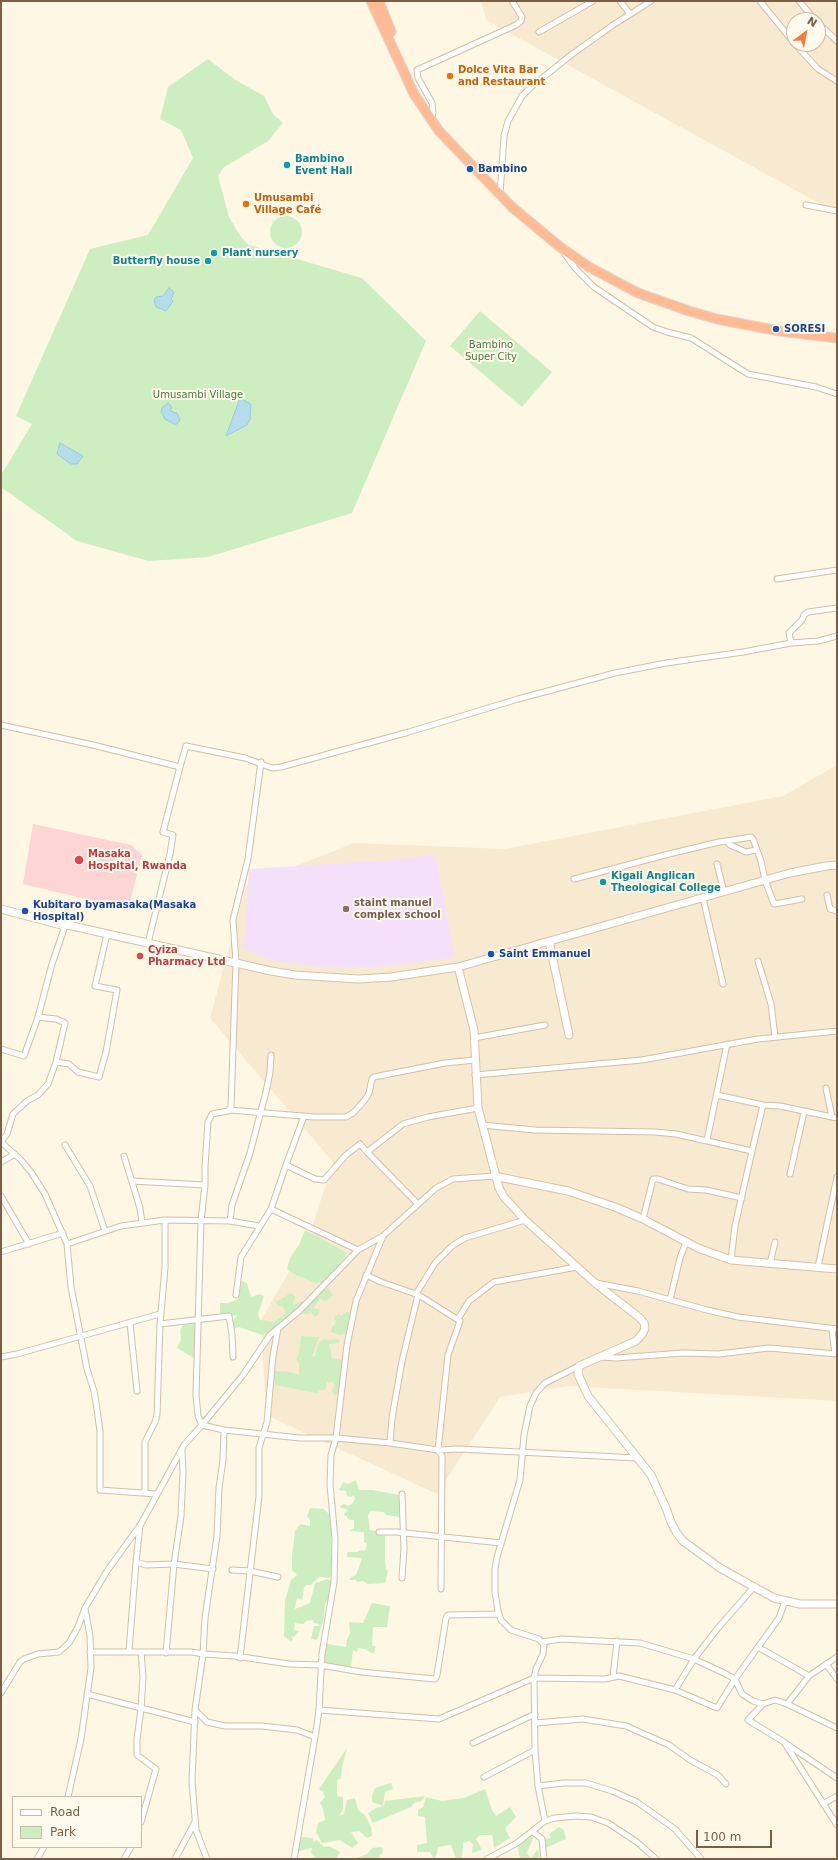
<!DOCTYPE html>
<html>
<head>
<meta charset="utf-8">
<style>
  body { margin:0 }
  #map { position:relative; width:838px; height:1860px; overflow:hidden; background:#fef7e3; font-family:"DejaVu Sans",sans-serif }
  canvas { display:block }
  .frame { position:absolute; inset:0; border:2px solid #7a5e46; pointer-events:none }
  .legend { position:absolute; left:12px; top:1796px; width:130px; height:52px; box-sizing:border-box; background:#fffaec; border:1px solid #cabcaa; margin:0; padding:5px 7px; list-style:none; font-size:12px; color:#7a5e46 }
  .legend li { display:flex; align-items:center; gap:8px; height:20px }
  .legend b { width:20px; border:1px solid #cabcaa }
  .north { position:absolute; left:786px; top:12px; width:40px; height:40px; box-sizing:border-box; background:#fffaec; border:1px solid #cabcaa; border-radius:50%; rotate:32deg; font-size:11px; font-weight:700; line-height:16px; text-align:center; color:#7a5e46 }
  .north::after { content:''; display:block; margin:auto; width:14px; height:18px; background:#f57a3c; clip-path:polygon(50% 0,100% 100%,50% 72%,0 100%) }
  .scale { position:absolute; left:696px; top:1830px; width:76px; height:18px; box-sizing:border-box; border:2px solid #7a5e46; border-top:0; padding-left:5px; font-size:12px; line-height:14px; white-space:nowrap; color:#7a5e46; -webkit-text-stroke:3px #fffaec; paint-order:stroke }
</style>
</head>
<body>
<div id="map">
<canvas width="838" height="1860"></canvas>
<div class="frame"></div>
<ul class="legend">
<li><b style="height:5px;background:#fff"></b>Road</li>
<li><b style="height:11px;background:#cdeec0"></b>Park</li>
</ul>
<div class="north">N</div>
<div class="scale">100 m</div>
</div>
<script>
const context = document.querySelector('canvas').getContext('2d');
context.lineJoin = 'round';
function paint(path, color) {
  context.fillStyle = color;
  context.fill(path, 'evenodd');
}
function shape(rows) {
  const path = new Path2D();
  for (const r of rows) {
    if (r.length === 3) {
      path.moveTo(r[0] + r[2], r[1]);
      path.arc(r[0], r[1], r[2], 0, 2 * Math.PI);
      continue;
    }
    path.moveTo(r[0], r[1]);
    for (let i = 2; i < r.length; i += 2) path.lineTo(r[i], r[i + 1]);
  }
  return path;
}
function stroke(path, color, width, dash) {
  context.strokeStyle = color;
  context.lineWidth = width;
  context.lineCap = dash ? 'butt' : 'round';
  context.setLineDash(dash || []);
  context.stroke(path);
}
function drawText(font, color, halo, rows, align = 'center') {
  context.font = font + ' "DejaVu Sans",sans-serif';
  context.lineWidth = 4;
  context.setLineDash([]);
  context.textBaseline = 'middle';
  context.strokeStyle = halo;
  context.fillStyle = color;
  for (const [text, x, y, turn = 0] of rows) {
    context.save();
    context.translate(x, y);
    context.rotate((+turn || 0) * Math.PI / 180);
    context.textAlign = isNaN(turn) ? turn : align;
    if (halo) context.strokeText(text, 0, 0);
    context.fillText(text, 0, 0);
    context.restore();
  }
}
paint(shape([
  [481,1,837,1,837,213,486,20],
  [794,20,818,20,818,44,794,44],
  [837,765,837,1401,567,1386,500,1397,437,1494,266,1415,261,1320,309,1237,333,1162,210,1018,246,886,354,843,505,849,783,796]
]), '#f7ead1');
paint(shape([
  [435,855,454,953,452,958,379,967,321,967,273,961,244,949,249,869,392,860]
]), '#f4e0fb');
paint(shape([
  [33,824,131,845,142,855,128,909,23,884]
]), '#fdd5d5');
paint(shape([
  [208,59,234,79,264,96,273,114,283,123,268,141,223,168,218,176,229,217,241,237,249,245,362,278,426,341,352,513,208,557,149,561,77,541,1,487,1,475,32,424,16,416,90,249,148,235,193,158,181,130,160,119,168,87],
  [286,232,16],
  [480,311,552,372,522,407,450,346],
  [305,1230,347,1253,336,1270,323,1282,316,1283,294,1274,287,1269,290,1258,300,1243],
  [242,1281,247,1283,251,1297,260,1294,264,1296,258,1314,260,1320,274,1322,286,1313,283,1307,279,1306,276,1302,291,1293,295,1296,293,1305,302,1301,303,1304,280,1325,262,1335,239,1327,234,1329,232,1322,237,1315,228,1317,220,1314,220,1303,229,1303,238,1299],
  [328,1288,333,1295,326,1301,320,1299,316,1304,313,1308,320,1310,317,1316,315,1317,311,1313,311,1311,309,1314,303,1314,303,1310,306,1309,304,1307,305,1304,308,1306,314,1298,318,1295,319,1293],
  [351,1311,347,1333,340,1335,331,1332,332,1326,335,1325,336,1320,334,1319,337,1315,340,1314,342,1316,344,1313],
  [194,1324,196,1334,194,1358,177,1348,181,1339,180,1330,183,1325],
  [301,1336,319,1337,312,1357,315,1356,318,1345,322,1340,340,1339,339,1343,329,1344,332,1358,345,1360,340,1393,334,1396,332,1390,335,1385,332,1382,327,1382,325,1390,320,1390,317,1393,275,1385,275,1380,273,1380,273,1371,290,1372,299,1375,299,1363,296,1359,299,1354],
  [356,1480,359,1490,372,1490,400,1495,402,1515,400,1517,386,1515,384,1512,370,1511,368,1516,370,1530,385,1533,385,1562,386,1569,388,1571,385,1583,367,1584,364,1581,357,1582,356,1580,349,1580,350,1578,356,1575,362,1558,347,1557,347,1552,357,1552,360,1550,365,1551,367,1544,364,1542,364,1532,349,1531,354,1528,354,1520,350,1520,347,1518,347,1516,345,1516,344,1513,348,1511,346,1509,341,1508,340,1506,344,1504,348,1506,352,1504,355,1499,354,1496,353,1495,351,1497,347,1496,346,1491,339,1490,343,1482,348,1484],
  [310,1508,324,1509,331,1516,331,1575,329,1578,319,1577,311,1585,306,1585,303,1588,304,1589,302,1600,297,1598,295,1609,310,1603,315,1583,328,1579,331,1581,332,1590,329,1592,328,1599,325,1604,324,1618,317,1640,311,1639,314,1626,319,1626,319,1624,314,1623,313,1620,306,1621,303,1624,295,1623,294,1630,299,1631,294,1637,291,1636,293,1640,290,1641,284,1636,285,1601,291,1580,297,1575,292,1570,292,1556,295,1531,300,1524,310,1526,310,1520,307,1516],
  [372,1603,390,1606,387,1627,373,1627,372,1646,376,1646,374,1653,373,1654,365,1649,358,1648,357,1652,353,1650,351,1668,347,1668,331,1667,321,1660,323,1643,346,1647,347,1639,350,1633,349,1622,363,1623],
  [347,1748,342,1767,341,1778,337,1780,337,1796,343,1797,343,1809,339,1816,344,1814,347,1800,355,1798,358,1810,365,1815,371,1827,372,1836,367,1838,359,1831,351,1832,358,1843,352,1848,340,1840,322,1843,316,1832,318,1823,325,1820,323,1808,320,1803,325,1797,323,1792,319,1789],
  [391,1783,393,1789,385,1792,383,1806,372,1802,372,1796,375,1788],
  [485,1789,492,1810,496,1816,510,1807,516,1817,505,1828,510,1838,494,1848,492,1835,480,1835,476,1839,482,1850,472,1853,473,1844,469,1841,463,1843,462,1859,456,1859,451,1845,438,1847,437,1854,434,1859,430,1852,417,1852,417,1845,427,1843,425,1817,418,1816,418,1810,423,1807,426,1797,442,1801,464,1798],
  [425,1796,423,1800,419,1802,414,1803,411,1807,373,1823,368,1813,376,1808,384,1806,385,1801],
  [559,1827,564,1830,566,1839,543,1849,539,1845,544,1839,551,1838,549,1834],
  [535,1834,527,1853,531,1858,538,1849,540,1859,520,1859,517,1843],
  [303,1837,313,1838,313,1842,317,1840,324,1847,329,1846,340,1852,336,1859,316,1859,311,1853,312,1848,295,1852,300,1838],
  [382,1847,383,1853,379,1855,380,1859,354,1859,367,1854,372,1848]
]), '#cdeec0');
const water = shape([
  [169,288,174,292,171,299,173,301,166,311,156,307,154,300,156,297,163,296,169,288],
  [240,398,251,404,250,419,247,425,226,436,240,398],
  [168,403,172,407,170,411,177,413,180,420,177,424,174,424,165,419,161,412,162,408,168,403],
  [60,443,83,456,77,464,71,464,57,454,60,443]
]);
paint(water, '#b5dcea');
stroke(water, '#9bcbdd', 1);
const street = shape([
  [620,1,630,14],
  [760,1,794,43],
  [799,1,815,20],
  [818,23,837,41],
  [539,32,593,1],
  [795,44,818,69,837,81],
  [431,120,433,113,432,103,418,78,417,70,516,25,521,21,522,17,512,1],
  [500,194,504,136,508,121,522,96,531,87,571,55,613,25,651,1],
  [806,205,837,211],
  [564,253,575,268,594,287,653,327,667,332,691,338,748,374,816,387,837,394],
  [777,579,837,570],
  [791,643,789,633,802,620,804,615,808,612,837,608],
  [1,725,93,745,180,767,186,746,245,758,272,768,281,767,409,732,518,699,615,673,666,663,743,652,791,643,818,641,837,636],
  [261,762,248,859,233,920,236,962,231,1107,228,1111,212,1114,208,1122,205,1166,205,1185,201,1221,196,1395,198,1416,202,1425,224,1430,300,1438,336,1438,390,1443,392,1418,402,1361,418,1295],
  [727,841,751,837,753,839,761,861,765,880,774,904,802,899],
  [717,864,724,892],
  [574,879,669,854,719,842,727,841,730,845,746,852,756,850],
  [827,895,830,909,837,911],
  [703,898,723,984],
  [148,943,170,854,173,835,163,832,180,767],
  [758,961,771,1004,775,1037],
  [38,1017,56,1019,65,1023,56,1062],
  [474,1038,545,1025],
  [1,1049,24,1056,38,1017,52,964,65,926],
  [475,1075,642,1060,758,1039,837,1031],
  [826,1088,832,1117],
  [717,1095,763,1105,780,1106,837,1118],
  [230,1110,314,1117,346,1117,353,1113,365,1100,369,1093,372,1079,374,1077,445,1063,475,1060],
  [482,1125,535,1130,655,1132,676,1134,752,1151,735,1226,731,1260],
  [707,1140,727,1044],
  [1,1142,20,1159,31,1172,45,1194,67,1244,71,1287,87,1369,94,1391,97,1409,100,1432,100,1490,156,1494],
  [1,1142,7,1134,13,1114,27,1101,38,1095,48,1084,56,1062,69,1064,78,1072,99,1077,106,1052,117,990,95,986,107,934],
  [65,1145,90,1186,105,1231],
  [752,1151,763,1105],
  [367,1152,418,1204],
  [124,1156,140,1208,142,1223],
  [1,1162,15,1154],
  [286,1165,304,1116],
  [790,1174,804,1112],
  [132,1181,205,1185],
  [1,1196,29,1244],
  [271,1209,358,1250],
  [643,1219,653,1179,658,1179,688,1189,706,1190,742,1198],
  [165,1220,165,1268,160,1324,229,1316,232,1334,233,1357],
  [230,1221,232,1205,250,1153,266,1092,270,1072,271,1055],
  [67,1244,121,1226,165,1220,230,1221,259,1226],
  [1,1252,63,1233],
  [770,1264,775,1242],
  [818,1267,837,1177],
  [366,1275,381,1282,416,1294,435,1263,452,1246,465,1238,525,1220],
  [596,1283,638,1291,707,1310,738,1317,837,1329],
  [417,1294,460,1321,448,1355,438,1450,442,1456,441,1589],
  [236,1295,241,1257,271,1209,286,1165,315,1179,324,1180,346,1155,360,1144,367,1152,403,1124,428,1117,478,1108],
  [670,1300,680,1258,686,1242],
  [458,1319,469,1301,494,1282,577,1267],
  [130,1323,137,1391],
  [832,1329,835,1354],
  [1,1357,17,1354,160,1314],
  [602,1357,616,1358,683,1353,719,1354,769,1348,837,1354],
  [224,1430,223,1460,219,1488,217,1536,205,1618,203,1654,235,1656,289,1664,321,1665,361,1672,435,1679,437,1675,446,1618,448,1615,499,1614],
  [390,1443,438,1450,459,1449,638,1458],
  [145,1492,145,1442,155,1422,157,1415,160,1324],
  [140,1525,136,1562,146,1565,174,1564,213,1569],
  [379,1532,396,1532,501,1543],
  [232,1570,250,1571,278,1577],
  [402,1578,404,1549,402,1494],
  [753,1588,718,1628,694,1659,675,1690,717,1708,735,1679,779,1618,785,1601],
  [542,1642,561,1639,640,1643,694,1659,724,1673,735,1679,742,1694,753,1701,763,1704],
  [758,1647,809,1676],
  [129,1651,136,1562],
  [90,1652,192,1652,203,1654,195,1710,192,1781,196,1830,207,1859],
  [141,1652,143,1677,141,1709,137,1739,137,1755,156,1769,141,1822],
  [166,1653,174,1564,181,1516,183,1473,182,1450],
  [240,1658,259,1496,259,1448,267,1422,273,1356,278,1328],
  [826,1664,837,1679],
  [613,1677,617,1641],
  [1,1693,20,1662,24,1659,38,1654,59,1652,69,1643,78,1627,85,1608,107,1571,141,1524,184,1445,202,1425,243,1375,270,1335,299,1311,358,1250,383,1236,436,1188,453,1179,494,1176],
  [87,1694,195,1722],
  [787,1704,809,1676,837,1657],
  [195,1710,207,1722,225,1726,262,1726,297,1730,315,1737],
  [319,1710,439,1719,534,1678,605,1679,619,1676,675,1690],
  [535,1723,583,1719,626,1726,669,1745,690,1760,718,1775,726,1784],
  [837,1728,787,1704,775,1700,763,1704,748,1720,784,1742,837,1825],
  [473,1743,535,1714],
  [785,1743,837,1778],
  [484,1777,535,1750],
  [538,1786,563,1783,586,1783,612,1791,637,1802,675,1829,701,1859],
  [68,1797,81,1739,91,1668,90,1636,85,1609],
  [823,1804,837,1796],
  [545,1821,538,1786,535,1750,534,1678,536,1669,543,1654,544,1645,539,1639,511,1630,501,1620,498,1611,495,1592,495,1569,497,1557,520,1480,524,1435,530,1406,536,1393,545,1383,579,1366],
  [532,1831,542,1839,544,1859],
  [37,1859,44,1847],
  [124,1859,131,1847],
  [175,1859,195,1822],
  [294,1859,316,1731,319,1710,322,1654,334,1582,335,1539,330,1485,331,1455,336,1438,347,1345,356,1301,383,1236],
  [487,1859,517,1843,545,1821,555,1818,576,1816,591,1817,608,1823,637,1842,656,1859]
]);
const secondary = shape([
  [1,909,65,926,68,925,271,971,295,975,358,979,391,977,458,967,790,873,826,866,837,865],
  [549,941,569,1035],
  [458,967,474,1030,478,1108,499,1188,504,1197,525,1220,595,1283,640,1318,644,1323,645,1328,643,1333,636,1341,579,1366,578,1374,588,1396,651,1475,666,1508,671,1522,676,1532,683,1541,720,1568,774,1598,800,1604,837,1604],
  [494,1176,568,1191,615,1207,643,1219,698,1248,731,1260,837,1269]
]);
const highway = shape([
  [371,1,414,94,439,131,512,207,560,247,589,267,638,293,689,311,717,319,779,331,837,338],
  [379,1,391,32]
]);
stroke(street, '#d1bfa8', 7);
stroke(secondary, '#d7c2a8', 9);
stroke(highway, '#dfd8d3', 11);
stroke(street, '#fff', 5);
stroke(secondary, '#fff', 7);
stroke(highway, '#ffbc94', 9);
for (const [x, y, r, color] of [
  [450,76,4,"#e8710a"],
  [287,165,4,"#0f9aa8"],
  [470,169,4,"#1a4fb4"],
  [246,204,4,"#e8710a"],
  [214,253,4,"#0f9aa8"],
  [208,261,4,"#0f9aa8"],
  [776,329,4,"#1a4fb4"],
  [79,860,5,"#e0444e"],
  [603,882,4,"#0f9aa8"],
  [346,909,4,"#8d6e63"],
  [25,911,4,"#1a4fb4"],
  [491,954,4,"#1a4fb4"],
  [140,956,4,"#e0444e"]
]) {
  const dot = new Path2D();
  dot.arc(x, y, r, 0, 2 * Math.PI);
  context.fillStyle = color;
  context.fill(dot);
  stroke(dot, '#fffaec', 1.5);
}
drawText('bold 10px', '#c56008', '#fffaec', [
  ["Dolce Vita Bar",458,70],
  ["and Restaurant",458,82],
  ["Umusambi",254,198],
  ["Village Café",254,210]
], 'left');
drawText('bold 10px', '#0d838f', '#fffaec', [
  ["Bambino",295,159],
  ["Event Hall",295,171],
  ["Plant nursery",222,253],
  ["Butterfly house",200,261,"right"],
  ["Kigali Anglican",611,876],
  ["Theological College",611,888]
], 'left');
drawText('bold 10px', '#164399', '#fffaec', [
  ["Bambino",478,169],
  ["SORESI",784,329],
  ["Kubitaro byamasaka(Masaka",33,905],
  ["Hospital)",33,917],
  ["Saint Emmanuel",499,954]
], 'left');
drawText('10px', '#467a3b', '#fffaec', [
  ["Bambino",491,345],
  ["Super City",491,357],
  ["Umusambi Village",198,395]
]);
drawText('bold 10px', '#be3a42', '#fffaec', [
  ["Masaka",88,854],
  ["Hospital, Rwanda",88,866],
  ["Cyiza",148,950],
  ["Pharmacy Ltd",148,962]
], 'left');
drawText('bold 10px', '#785e54', '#fffaec', [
  ["staint manuel",354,903],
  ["complex school",354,915]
], 'left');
</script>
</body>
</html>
